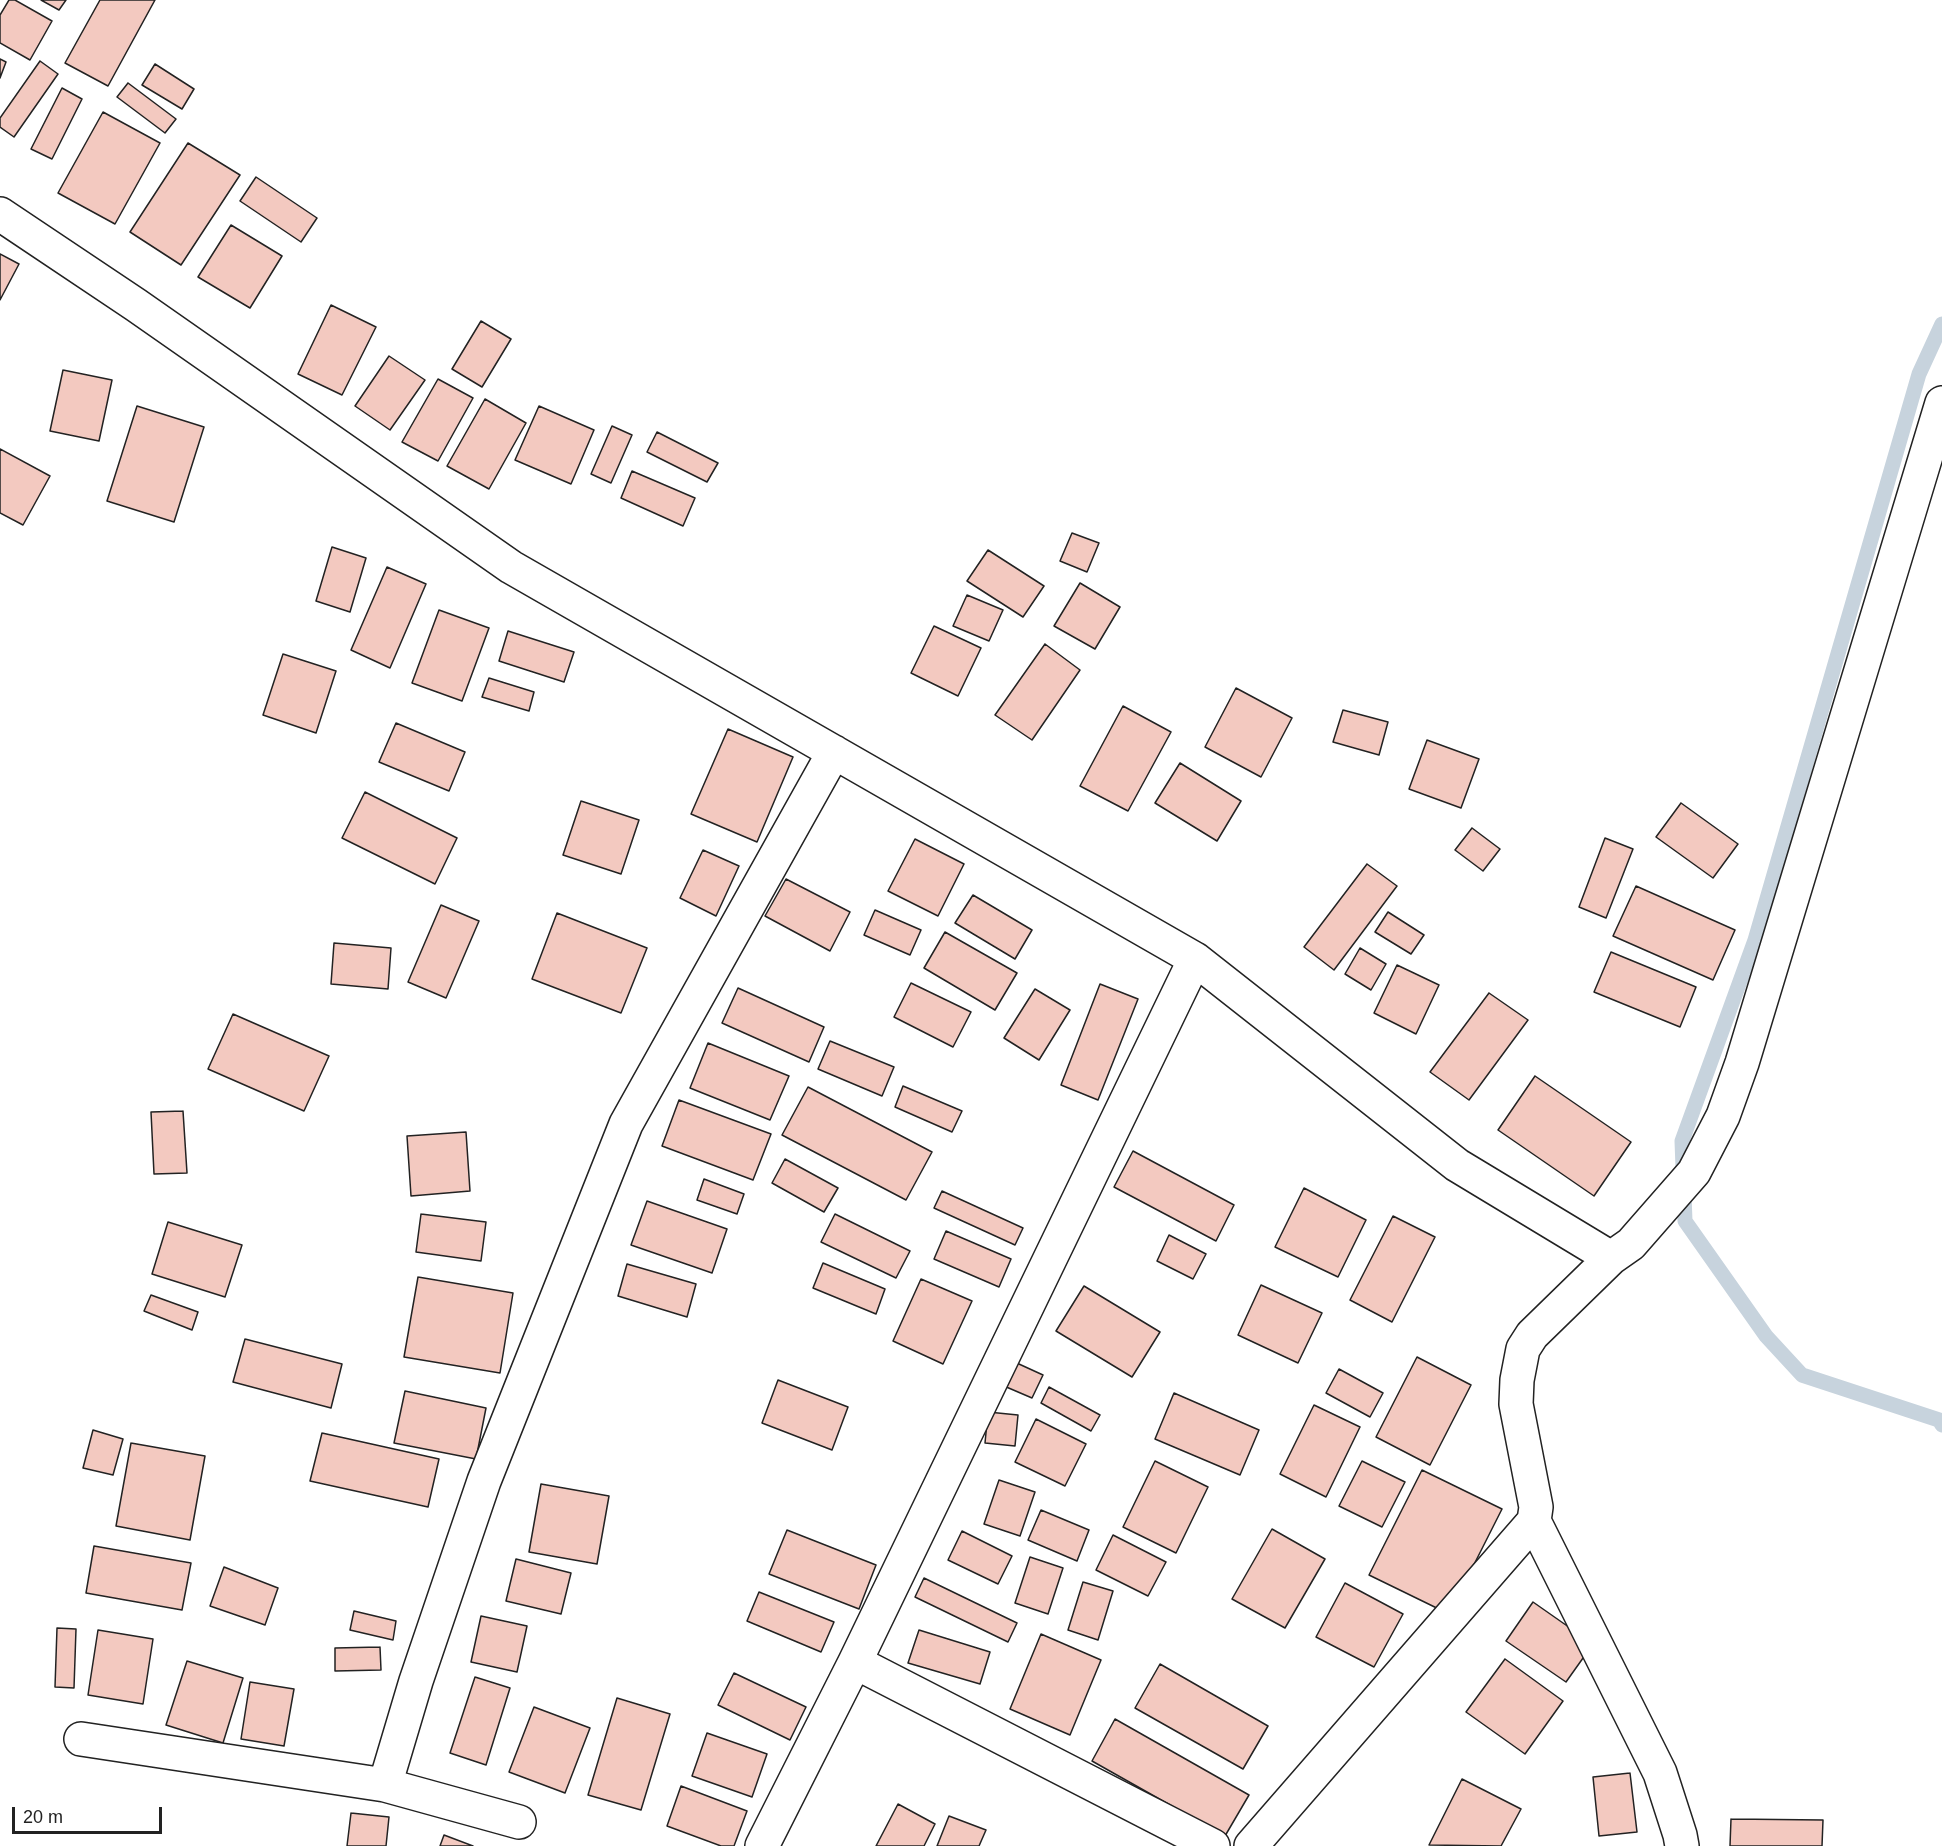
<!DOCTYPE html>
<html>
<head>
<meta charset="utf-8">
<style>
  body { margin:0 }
  #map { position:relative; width:1942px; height:1846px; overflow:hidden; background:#fff; font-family:Helvetica,sans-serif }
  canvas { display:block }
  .scale { position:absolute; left:12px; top:1807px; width:150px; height:27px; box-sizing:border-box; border:3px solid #222; border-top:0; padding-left:8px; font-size:18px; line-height:21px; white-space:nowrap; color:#222; -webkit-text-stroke:4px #fff; paint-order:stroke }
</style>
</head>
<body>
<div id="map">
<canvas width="1942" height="1846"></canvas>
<div class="scale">20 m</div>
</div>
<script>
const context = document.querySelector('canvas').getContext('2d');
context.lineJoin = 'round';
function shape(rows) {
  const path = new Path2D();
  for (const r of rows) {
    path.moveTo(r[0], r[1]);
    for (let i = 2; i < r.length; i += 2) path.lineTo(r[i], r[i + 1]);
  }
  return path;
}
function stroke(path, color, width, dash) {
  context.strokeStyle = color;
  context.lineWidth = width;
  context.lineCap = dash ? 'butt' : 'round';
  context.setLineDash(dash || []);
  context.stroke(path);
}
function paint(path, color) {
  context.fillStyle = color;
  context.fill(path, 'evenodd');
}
stroke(shape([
  [1942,324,1919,374,1755,940,1682,1141,1685,1221,1766,1336,1802,1375,1939,1420,1942,1425]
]), '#c7d3dd', 15);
const building = shape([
  [9,0,15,0,52,21,30,60,0,43,0,15,9,0],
  [41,0,66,0,59,10,41,0],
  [100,0,155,0,108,86,65,63,100,0],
  [0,59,6,62,0,78,0,59],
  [40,61,58,74,14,137,0,127,0,118,40,61],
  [155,64,194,89,182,109,142,85,155,64],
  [128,83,176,119,165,133,117,97,128,83],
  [62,88,82,99,52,159,31,149,62,88],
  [103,112,160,143,115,224,58,193,103,112],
  [188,143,240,175,181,265,130,232,188,143],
  [256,177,317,218,301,242,240,201,256,177],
  [231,225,282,256,250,308,198,277,231,225],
  [0,254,19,264,0,300,0,254],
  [331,305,376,327,342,395,298,374,331,305],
  [481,321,511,339,482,387,452,369,481,321],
  [389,356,425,380,390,430,355,406,389,356],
  [63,370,112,380,99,441,50,431,63,370],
  [438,379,473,398,438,461,402,442,438,379],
  [485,399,526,423,489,489,447,466,485,399],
  [137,406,204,427,174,522,107,501,137,406],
  [539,406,594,430,571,484,515,460,539,406],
  [612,426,632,435,611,483,591,474,612,426],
  [657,432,718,463,707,482,647,452,657,432],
  [0,449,50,476,23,525,0,513,0,449],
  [632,471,695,498,683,526,621,498,632,471],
  [1072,533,1099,543,1087,572,1060,561,1072,533],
  [332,547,366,558,350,612,316,601,332,547],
  [988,550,1044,586,1023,617,967,581,988,550],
  [387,567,426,584,390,668,351,650,387,567],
  [1080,583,1120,607,1095,649,1054,626,1080,583],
  [967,595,1003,610,989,641,953,626,967,595],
  [439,610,489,628,462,701,412,683,439,610],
  [934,626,981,648,958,696,911,673,934,626],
  [508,631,574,652,564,682,499,661,508,631],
  [1045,644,1080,670,1032,740,995,715,1045,644],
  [283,654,336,671,316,733,263,715,283,654],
  [489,678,534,692,529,711,482,697,489,678],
  [1236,688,1292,718,1261,777,1205,747,1236,688],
  [1123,706,1171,732,1128,811,1080,786,1123,706],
  [1343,710,1388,722,1379,755,1333,742,1343,710],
  [396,723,465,752,449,791,379,762,396,723],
  [728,729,793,757,757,842,691,814,728,729],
  [1427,740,1479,759,1461,808,1409,789,1427,740],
  [1180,763,1241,801,1217,841,1155,803,1180,763],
  [365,792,457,838,435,884,342,838,365,792],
  [581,801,639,820,621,874,563,855,581,801],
  [1681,803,1738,844,1713,878,1656,837,1681,803],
  [1472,828,1500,849,1483,871,1455,850,1472,828],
  [1605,838,1633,849,1606,918,1579,907,1605,838],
  [915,839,964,864,938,916,888,891,915,839],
  [703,850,739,866,716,916,680,898,703,850],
  [1367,864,1397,886,1334,970,1304,947,1367,864],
  [786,879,850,912,830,951,765,916,786,879],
  [1636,886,1735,930,1713,980,1613,936,1636,886],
  [973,895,1032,930,1015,959,955,923,973,895],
  [441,905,479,921,446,998,408,982,441,905],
  [875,910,921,930,910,955,864,935,875,910],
  [1388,912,1424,935,1411,954,1375,932,1388,912],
  [557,913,647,948,621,1013,532,979,557,913],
  [945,932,1017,973,995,1010,924,968,945,932],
  [334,943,391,948,388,989,331,984,334,943],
  [1360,948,1386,964,1371,990,1345,974,1360,948],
  [1611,952,1696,987,1680,1027,1594,992,1611,952],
  [1397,965,1439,985,1416,1034,1374,1013,1397,965],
  [911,983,971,1012,953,1047,894,1017,911,983],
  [1100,984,1138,999,1098,1100,1061,1085,1100,984],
  [738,988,824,1027,809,1062,722,1023,738,988],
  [1035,989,1070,1010,1039,1060,1004,1038,1035,989],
  [1489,993,1528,1020,1469,1100,1430,1072,1489,993],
  [233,1014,329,1056,304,1111,208,1069,233,1014],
  [830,1041,894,1067,882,1096,818,1069,830,1041],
  [708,1043,789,1076,770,1120,690,1088,708,1043],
  [1535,1076,1631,1142,1594,1196,1498,1130,1535,1076],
  [903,1086,962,1111,952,1132,895,1107,903,1086],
  [808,1087,932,1152,906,1200,782,1135,808,1087],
  [679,1100,771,1134,753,1180,662,1146,679,1100],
  [183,1111,187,1173,154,1174,151,1112,183,1111],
  [466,1132,470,1191,411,1196,407,1136,466,1132],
  [1133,1151,1234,1205,1216,1241,1114,1187,1133,1151],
  [785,1159,838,1188,824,1212,772,1183,785,1159],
  [704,1179,744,1194,737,1214,697,1200,704,1179],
  [1304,1188,1366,1220,1338,1277,1275,1247,1304,1188],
  [942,1191,1023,1228,1015,1245,934,1208,942,1191],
  [647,1201,727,1229,712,1273,631,1245,647,1201],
  [421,1214,486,1222,481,1261,416,1252,421,1214],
  [835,1214,910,1251,896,1278,821,1242,835,1214],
  [1393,1216,1435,1237,1392,1322,1350,1300,1393,1216],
  [168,1222,242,1245,225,1297,152,1274,168,1222],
  [946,1231,1011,1259,999,1287,934,1259,946,1231],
  [1169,1235,1206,1254,1193,1279,1157,1261,1169,1235],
  [823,1263,885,1289,876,1314,813,1288,823,1263],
  [627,1264,696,1284,687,1317,618,1296,627,1264],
  [418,1277,513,1293,500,1373,404,1357,418,1277],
  [921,1279,972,1301,943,1364,893,1341,921,1279],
  [1261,1285,1322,1313,1298,1363,1238,1335,1261,1285],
  [1084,1286,1160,1332,1132,1377,1056,1331,1084,1286],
  [151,1295,198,1312,192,1330,144,1311,151,1295],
  [245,1339,342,1364,331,1408,233,1382,245,1339],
  [1417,1357,1471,1385,1430,1465,1376,1437,1417,1357],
  [1008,1359,1043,1375,1032,1398,997,1383,1008,1359],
  [1339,1369,1383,1393,1370,1417,1326,1393,1339,1369],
  [778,1380,848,1407,832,1450,762,1423,778,1380],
  [1049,1387,1100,1415,1091,1431,1041,1403,1049,1387],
  [405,1391,486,1408,476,1459,394,1443,405,1391],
  [1174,1393,1259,1430,1240,1475,1155,1439,1174,1393],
  [1314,1405,1360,1427,1326,1497,1280,1474,1314,1405],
  [988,1412,1018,1415,1015,1446,985,1443,988,1412],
  [1036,1419,1086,1444,1065,1486,1015,1462,1036,1419],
  [93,1430,123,1439,113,1475,83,1468,93,1430],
  [322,1433,439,1459,428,1507,310,1481,322,1433],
  [131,1443,205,1456,190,1540,116,1526,131,1443],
  [1155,1461,1208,1487,1176,1553,1123,1527,1155,1461],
  [1362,1461,1405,1482,1382,1527,1339,1506,1362,1461],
  [1422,1470,1502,1509,1449,1614,1369,1575,1422,1470],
  [999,1480,1035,1492,1020,1536,984,1524,999,1480],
  [541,1484,609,1496,597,1564,529,1552,541,1484],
  [1041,1510,1089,1530,1077,1561,1028,1540,1041,1510],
  [1272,1529,1325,1559,1285,1628,1232,1599,1272,1529],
  [787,1530,876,1565,859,1609,769,1574,787,1530],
  [962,1531,1012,1556,998,1584,948,1560,962,1531],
  [1113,1535,1166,1562,1148,1596,1096,1570,1113,1535],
  [94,1546,191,1563,182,1610,86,1593,94,1546],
  [1030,1557,1063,1568,1048,1614,1015,1603,1030,1557],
  [516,1559,571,1573,561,1614,506,1601,516,1559],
  [224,1567,278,1588,265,1625,210,1606,224,1567],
  [924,1578,1017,1623,1008,1642,915,1597,924,1578],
  [1083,1582,1113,1591,1098,1640,1068,1630,1083,1582],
  [1345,1583,1403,1614,1374,1667,1316,1637,1345,1583],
  [759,1592,834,1622,821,1652,747,1621,759,1592],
  [1533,1602,1593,1644,1566,1682,1506,1641,1533,1602],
  [354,1611,396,1621,393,1640,350,1630,354,1611],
  [481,1616,527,1626,517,1672,471,1662,481,1616],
  [57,1628,76,1629,74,1688,55,1687,57,1628],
  [98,1630,153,1639,143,1704,88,1695,98,1630],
  [919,1630,990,1652,980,1684,908,1663,919,1630],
  [1041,1634,1101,1660,1070,1735,1010,1709,1041,1634],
  [380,1647,381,1670,335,1671,335,1648,380,1647],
  [1505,1659,1563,1701,1525,1754,1466,1712,1505,1659],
  [187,1661,243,1678,223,1743,166,1725,187,1661],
  [1160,1664,1268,1726,1243,1769,1135,1708,1160,1664],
  [734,1673,806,1707,790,1740,718,1705,734,1673],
  [475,1677,510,1688,486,1765,450,1753,475,1677],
  [250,1682,294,1689,284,1746,241,1739,250,1682],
  [617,1698,670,1714,641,1810,588,1795,617,1698],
  [534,1707,590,1728,565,1793,509,1772,534,1707],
  [1115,1719,1249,1795,1225,1836,1092,1761,1115,1719],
  [707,1733,767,1754,752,1797,692,1776,707,1733],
  [1630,1773,1637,1832,1599,1836,1593,1777,1630,1773],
  [1462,1779,1521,1809,1501,1846,1429,1845,1462,1779],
  [681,1786,747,1811,734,1846,721,1846,667,1826,681,1786],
  [898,1804,935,1824,924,1846,876,1846,898,1804],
  [351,1813,389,1817,386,1846,347,1846,351,1813],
  [949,1816,986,1830,979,1846,937,1846,949,1816],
  [1731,1819,1823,1820,1822,1846,1730,1846,1731,1819],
  [444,1835,473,1846,440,1846,444,1835]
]);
paint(building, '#f3c9c0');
stroke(building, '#222', 1.5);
const street = shape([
  [0,214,136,305,511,567,1195,959,1457,1165,1611,1258,1631,1244,1694,1172,1723,1116,1742,1063,1942,403],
  [1611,1258,1532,1335,1523,1349,1517,1380,1516,1404,1536,1507,1534,1521,1660,1773,1680,1835,1682,1846],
  [855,1662,1213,1846],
  [81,1739,385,1785,416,1681,484,1481,626,1124,834,752],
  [385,1785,519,1822],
  [762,1846,855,1662,1195,959],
  [1251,1846,1534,1521]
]);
stroke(street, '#222', 36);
stroke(street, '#fff', 33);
</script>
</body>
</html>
